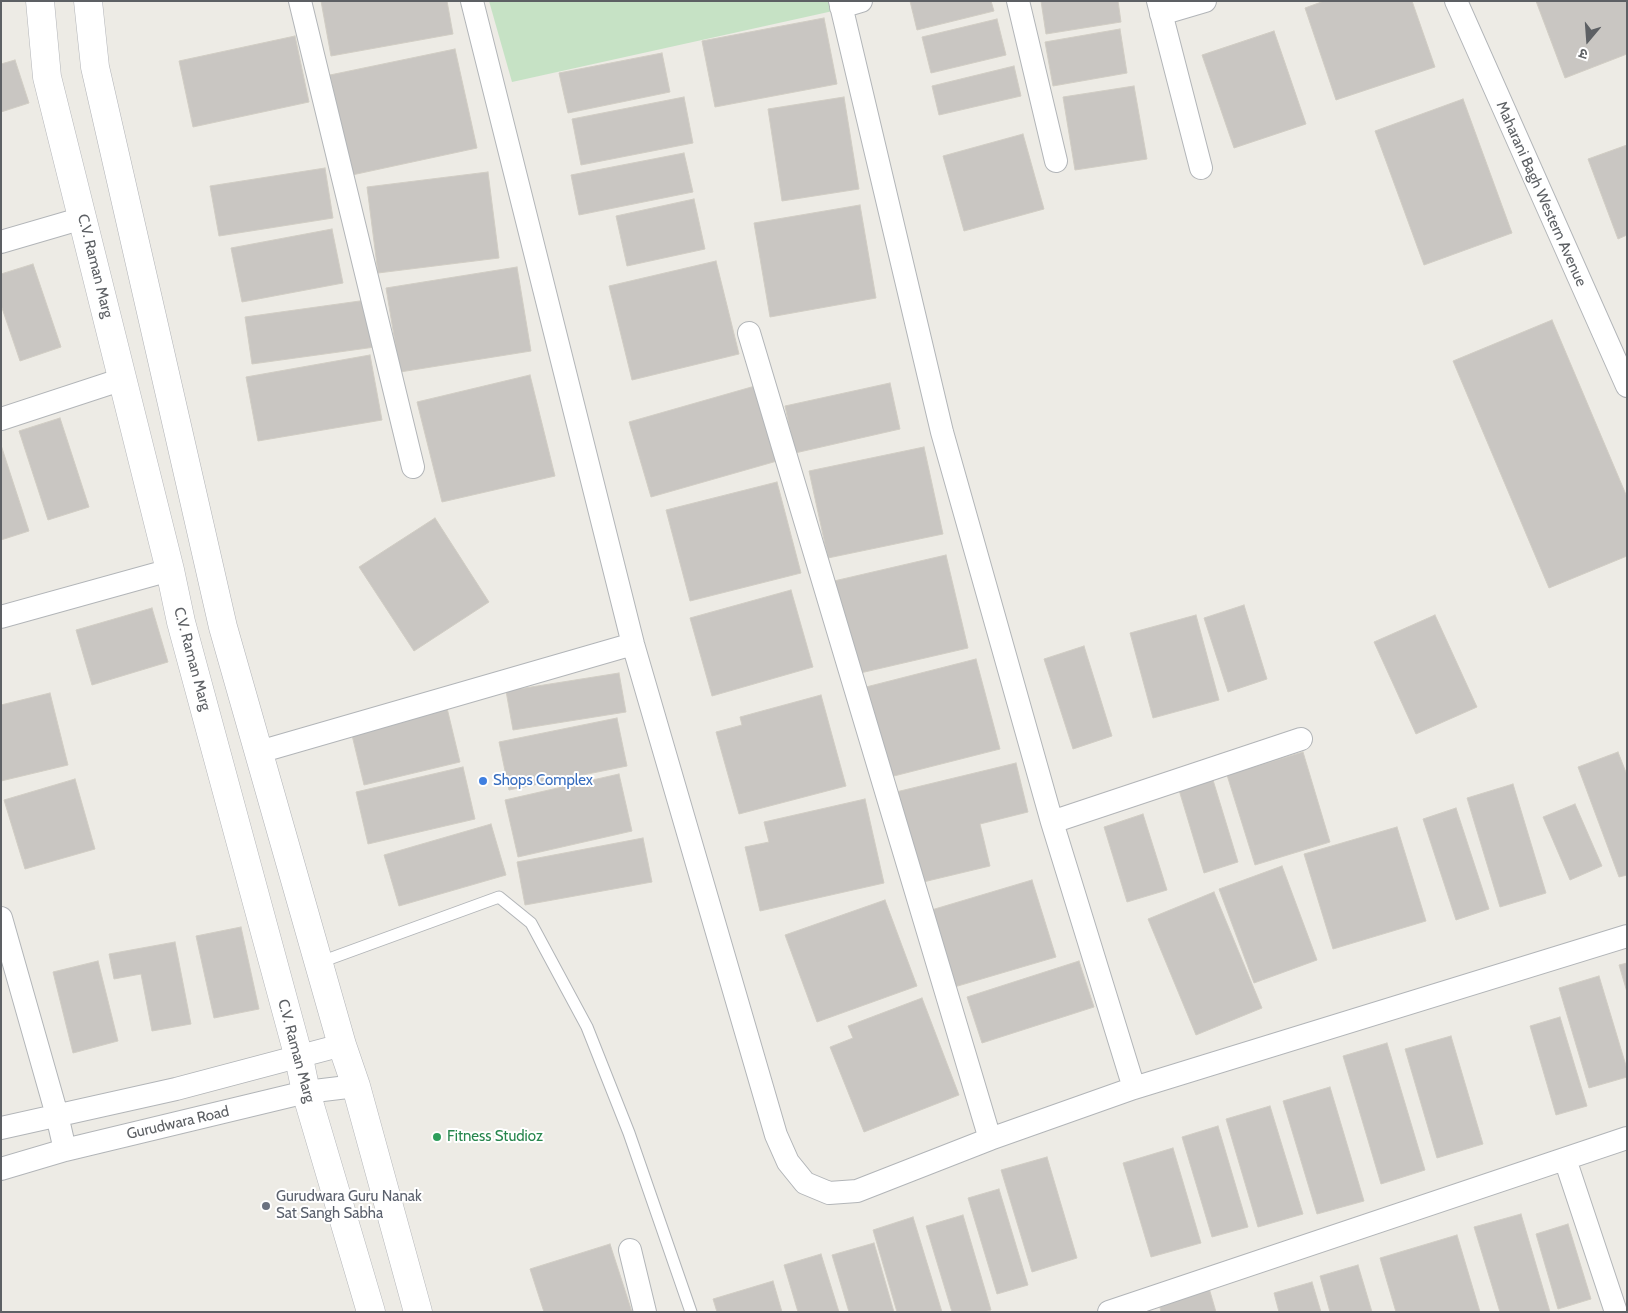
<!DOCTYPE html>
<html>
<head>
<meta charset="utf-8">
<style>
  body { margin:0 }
  #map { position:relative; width:1628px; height:1313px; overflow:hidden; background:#edebe5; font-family:Cabin,"Noto Sans Devanagari",sans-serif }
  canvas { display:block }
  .frame { position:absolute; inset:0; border:2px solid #5d6064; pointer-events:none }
  .north { position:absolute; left:1563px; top:15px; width:50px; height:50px; -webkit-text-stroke:4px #fff; paint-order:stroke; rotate:198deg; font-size:14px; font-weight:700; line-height:20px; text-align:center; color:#5d6064 }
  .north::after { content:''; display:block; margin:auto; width:18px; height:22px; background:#5d6064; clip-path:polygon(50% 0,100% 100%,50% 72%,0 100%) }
</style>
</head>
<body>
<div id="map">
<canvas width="1628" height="1313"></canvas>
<div class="frame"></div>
<div class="north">उ</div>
</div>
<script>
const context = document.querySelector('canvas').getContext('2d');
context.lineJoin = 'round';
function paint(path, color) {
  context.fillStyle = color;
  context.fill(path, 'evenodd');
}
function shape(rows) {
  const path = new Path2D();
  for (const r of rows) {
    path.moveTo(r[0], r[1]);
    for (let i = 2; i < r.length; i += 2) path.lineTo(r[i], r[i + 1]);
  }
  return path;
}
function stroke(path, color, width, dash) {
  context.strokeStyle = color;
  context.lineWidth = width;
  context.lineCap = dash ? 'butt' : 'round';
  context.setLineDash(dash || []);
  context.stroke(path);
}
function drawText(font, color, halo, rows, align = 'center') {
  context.font = font + ' Cabin,sans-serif';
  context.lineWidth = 4;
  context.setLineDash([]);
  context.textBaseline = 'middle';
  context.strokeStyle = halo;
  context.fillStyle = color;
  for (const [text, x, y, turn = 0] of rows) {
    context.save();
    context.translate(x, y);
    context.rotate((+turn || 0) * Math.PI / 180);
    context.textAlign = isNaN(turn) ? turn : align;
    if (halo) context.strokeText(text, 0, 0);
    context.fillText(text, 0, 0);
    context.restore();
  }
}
paint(shape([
  [489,1,840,1,842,9,512,82]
]), '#c6e2c5');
const building = shape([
  [321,1,447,1,453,34,331,56,321,1],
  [910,1,991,1,994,11,917,30,910,1],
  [1041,1,1118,1,1121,22,1046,34,1041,1],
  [1324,1,1412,1,1435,67,1336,100,1305,8,1324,1],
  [1536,1,1627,1,1627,54,1565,78,1536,1],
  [824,18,837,84,715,107,702,41,824,18],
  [997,19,1006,55,931,73,922,37,997,19],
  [1120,29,1127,73,1053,86,1045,42,1120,29],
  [1274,31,1306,124,1234,148,1202,55,1274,31],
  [295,36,309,102,193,127,179,61,295,36],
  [455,49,477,148,352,175,330,75,455,49],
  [662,53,670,92,568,113,559,73,662,53],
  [15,60,29,103,1,112,1,64,15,60],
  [1014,66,1021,96,939,115,932,86,1014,66],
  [1134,86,1147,159,1075,170,1063,97,1134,86],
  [684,97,693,143,581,165,572,119,684,97],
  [844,97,859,189,782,201,768,109,844,97],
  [1463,99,1512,233,1424,265,1375,131,1463,99],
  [1023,134,1044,209,964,231,943,156,1023,134],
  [1627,145,1627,235,1618,239,1588,159,1627,145],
  [684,153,693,192,579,215,571,175,684,153],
  [325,168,333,218,219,236,210,186,325,168],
  [488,172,499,258,378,273,367,187,488,172],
  [694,199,705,249,627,266,616,216,694,199],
  [860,205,876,298,770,317,754,223,860,205],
  [332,229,343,283,242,302,231,248,332,229],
  [716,261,739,354,632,380,609,286,716,261],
  [33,264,61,347,20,361,1,305,1,274,33,264],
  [517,267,531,351,400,372,386,288,517,267],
  [367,300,375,347,252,364,245,317,367,300],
  [1552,320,1627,497,1627,556,1549,588,1453,361,1552,320],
  [370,355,382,420,258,441,246,377,370,355],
  [530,375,555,476,442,502,417,402,530,375],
  [890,383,900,429,795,453,785,406,890,383],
  [755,386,777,461,651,497,629,422,755,386],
  [60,418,89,507,48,520,19,431,60,418],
  [1,445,29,531,1,540,1,445],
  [924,447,943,534,828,558,809,471,924,447],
  [777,482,801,573,690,601,666,510,777,482],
  [435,518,489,602,414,651,359,567,435,518],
  [946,555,968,648,856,674,834,581,946,555],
  [791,590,813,667,712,696,690,618,791,590],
  [1244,605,1267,679,1228,692,1204,618,1244,605],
  [152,608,168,662,92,685,76,630,152,608],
  [1196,615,1219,700,1153,718,1130,633,1196,615],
  [1435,615,1477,707,1416,734,1374,642,1435,615],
  [1084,646,1112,736,1073,749,1044,659,1084,646],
  [976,659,1000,749,890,777,866,687,976,659],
  [619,673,626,712,513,730,506,691,619,673],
  [50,693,68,765,1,781,1,705,50,693],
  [821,695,846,786,739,814,716,732,742,725,740,717,821,695],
  [447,708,460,762,364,785,351,731,447,708],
  [617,718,627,766,509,790,499,742,617,718],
  [1303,752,1330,842,1255,865,1227,775,1303,752],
  [1618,752,1627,775,1627,875,1619,877,1578,767,1618,752],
  [1016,763,1028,812,980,824,990,866,919,883,896,792,1016,763],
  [463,767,475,819,368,844,356,792,463,767],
  [619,774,632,831,518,857,505,800,619,774],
  [75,779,95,849,25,869,4,800,75,779],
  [1213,780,1238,862,1204,873,1179,790,1213,780],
  [1513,784,1546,893,1500,907,1467,798,1513,784],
  [865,799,884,883,760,911,745,847,769,842,764,822,865,799],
  [1575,804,1602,866,1570,880,1543,817,1575,804],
  [1456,808,1489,909,1456,920,1423,819,1456,808],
  [1143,814,1167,890,1127,902,1104,827,1143,814],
  [491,824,506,875,399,906,384,855,491,824],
  [1397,827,1426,921,1333,949,1304,854,1397,827],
  [643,838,652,882,525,905,517,862,643,838],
  [1282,866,1317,960,1254,983,1219,889,1282,866],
  [1032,880,1056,957,951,988,928,911,1032,880],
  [1214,892,1262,1008,1196,1035,1148,919,1214,892],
  [885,900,917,986,817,1022,785,935,885,900],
  [241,927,259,1009,214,1018,196,936,241,927],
  [175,942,191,1024,152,1031,141,974,114,979,109,954,175,942],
  [98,961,118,1041,73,1053,53,972,98,961],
  [1079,961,1094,1007,982,1043,967,997,1079,961],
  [1627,963,1627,992,1619,965,1627,963],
  [1599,976,1627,1069,1627,1077,1589,1088,1559,988,1599,976],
  [922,998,959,1095,864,1132,830,1047,853,1038,848,1026,922,998],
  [1560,1017,1587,1106,1556,1115,1530,1026,1560,1017],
  [1451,1036,1483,1144,1437,1158,1405,1049,1451,1036],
  [1387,1043,1425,1170,1381,1184,1343,1056,1387,1043],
  [1330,1087,1364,1201,1317,1214,1283,1101,1330,1087],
  [1270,1106,1303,1214,1258,1227,1226,1119,1270,1106],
  [1218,1126,1248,1227,1212,1237,1182,1137,1218,1126],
  [1173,1148,1201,1243,1151,1257,1123,1163,1173,1148],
  [1047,1157,1077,1258,1032,1272,1001,1170,1047,1157],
  [999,1189,1028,1285,997,1294,968,1198,999,1189],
  [1521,1214,1550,1312,1500,1312,1474,1227,1521,1214],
  [963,1215,991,1310,984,1312,952,1312,926,1226,963,1215],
  [913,1217,942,1312,897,1312,873,1230,913,1217],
  [1568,1224,1591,1299,1558,1309,1536,1234,1568,1224],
  [1457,1235,1480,1312,1396,1312,1380,1258,1457,1235],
  [874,1243,894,1312,849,1312,832,1255,874,1243],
  [610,1244,632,1312,544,1312,530,1269,610,1244],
  [821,1254,839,1312,798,1312,784,1265,821,1254],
  [1358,1265,1372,1312,1330,1312,1320,1276,1358,1265],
  [773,1281,782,1312,717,1312,713,1299,773,1281],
  [1312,1282,1321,1312,1279,1312,1274,1293,1312,1282],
  [1209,1288,1216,1312,1161,1312,1159,1303,1209,1288]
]);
paint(building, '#c9c6c2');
stroke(building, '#d1cdc4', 1);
const service = shape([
  [318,963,499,897,531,923,587,1027,629,1133,691,1312]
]);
const minor = shape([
  [300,1,413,467],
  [472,1,633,644,776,1135,788,1162,805,1183,829,1193,857,1191,990,1139,1134,1088,1627,936],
  [840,1,942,432,1052,822,1134,1088],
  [1018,1,1056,161],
  [1158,1,1201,168],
  [1456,1,1627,386],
  [841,7,861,1],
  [1161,14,1205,1],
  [1,242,83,218],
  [749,333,990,1139],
  [1,419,123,379],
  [1,617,170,570],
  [259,752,633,644],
  [1052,822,1301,739],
  [1,918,57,1115,65,1150],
  [1,1128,176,1089,342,1045],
  [1565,1159,1616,1312],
  [1,1169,65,1150,306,1092,356,1086],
  [630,1250,645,1312],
  [1109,1312,1627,1138]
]);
const secondary = shape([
  [40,1,47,77,170,570,181,622,299,1058,306,1092,371,1312],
  [88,1,95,67,223,627,342,1045,356,1086,418,1312]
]);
stroke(service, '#b2b5b8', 13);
stroke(minor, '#b2b5b8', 24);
stroke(secondary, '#b2b4b8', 29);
stroke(service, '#fff', 11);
stroke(minor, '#fff', 22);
stroke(secondary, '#fff', 28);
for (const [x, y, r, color] of [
  [483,781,5,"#3f7fe0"],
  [437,1137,5,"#2e9e5b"],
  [266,1206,5,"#6b7280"]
]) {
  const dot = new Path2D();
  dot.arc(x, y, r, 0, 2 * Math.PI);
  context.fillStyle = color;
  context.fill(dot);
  stroke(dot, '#fff', 2);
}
drawText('15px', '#5d6064', '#fff', [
  ["Maharani Bagh Western Avenue",1541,194,66],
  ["C.V. Raman Marg",95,266,76],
  ["C.V. Raman Marg",192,659,75],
  ["C.V. Raman Marg",296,1051,75],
  ["Gurudwara Road",178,1123,-13]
]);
drawText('15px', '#366cbe', '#fff', [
  ["Shops Complex",493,781]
], 'left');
drawText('15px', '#27864d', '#fff', [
  ["Fitness Studioz",447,1137]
], 'left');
drawText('15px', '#5b616d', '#fff', [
  ["Gurudwara Guru Nanak",276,1197],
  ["Sat Sangh Sabha",276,1214]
], 'left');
</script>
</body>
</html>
